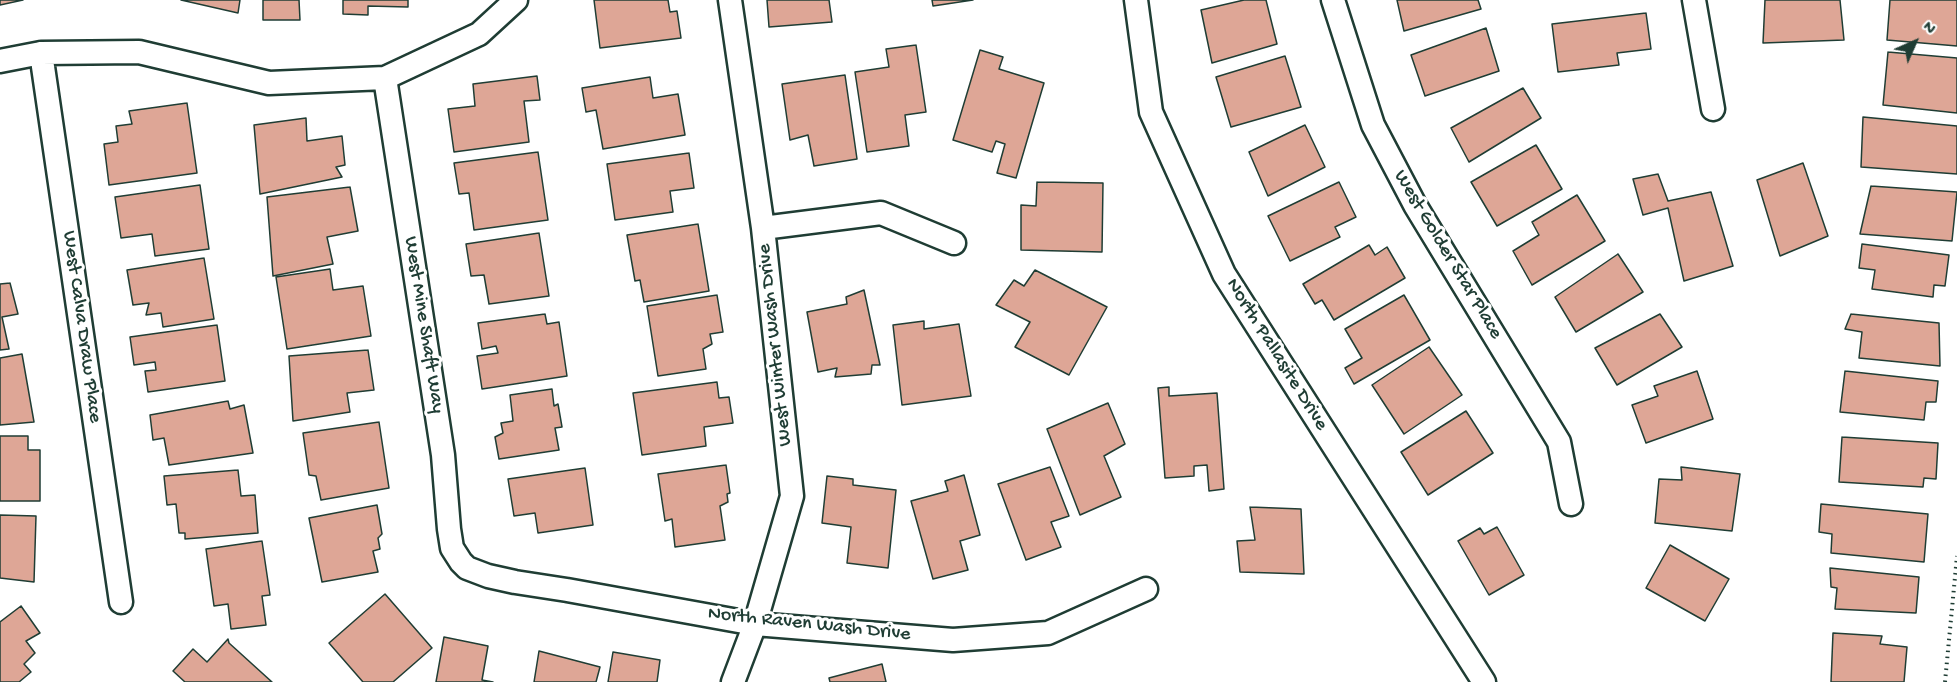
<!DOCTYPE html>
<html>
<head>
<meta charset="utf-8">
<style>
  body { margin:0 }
  #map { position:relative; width:1957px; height:682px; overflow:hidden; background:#fff; font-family:"Gochi Hand",sans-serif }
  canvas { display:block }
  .north { position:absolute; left:1885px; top:12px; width:60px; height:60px; -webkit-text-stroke:4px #fff; paint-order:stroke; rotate:45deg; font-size:16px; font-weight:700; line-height:24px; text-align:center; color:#1f3d34 }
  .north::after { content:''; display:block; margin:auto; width:21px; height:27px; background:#1f3d34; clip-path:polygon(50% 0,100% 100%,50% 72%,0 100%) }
</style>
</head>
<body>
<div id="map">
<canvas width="1957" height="682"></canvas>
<div class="north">N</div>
</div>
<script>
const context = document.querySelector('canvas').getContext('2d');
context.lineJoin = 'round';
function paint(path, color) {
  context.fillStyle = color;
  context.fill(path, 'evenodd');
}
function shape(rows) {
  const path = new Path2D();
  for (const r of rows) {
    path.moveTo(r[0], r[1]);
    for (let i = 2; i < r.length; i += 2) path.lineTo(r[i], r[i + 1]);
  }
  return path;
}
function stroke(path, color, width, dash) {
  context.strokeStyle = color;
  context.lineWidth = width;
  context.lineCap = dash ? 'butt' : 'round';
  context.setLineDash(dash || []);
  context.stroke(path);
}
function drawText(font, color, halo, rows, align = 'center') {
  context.font = font + ' "Gochi Hand",sans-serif';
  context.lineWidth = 6;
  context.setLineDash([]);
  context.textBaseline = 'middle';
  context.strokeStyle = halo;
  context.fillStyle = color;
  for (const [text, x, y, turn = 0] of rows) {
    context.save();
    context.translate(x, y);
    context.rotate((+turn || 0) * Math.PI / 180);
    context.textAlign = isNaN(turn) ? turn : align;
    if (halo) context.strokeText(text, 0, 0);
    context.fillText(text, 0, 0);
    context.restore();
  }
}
const building = shape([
  [0,0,23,0,0,5,0,0],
  [181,0,240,0,238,13,181,0],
  [263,0,299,0,300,20,263,20,263,0],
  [343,0,408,0,408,7,368,6,368,15,343,14,343,0],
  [594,0,668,0,670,12,677,11,681,38,600,48,594,0],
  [767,0,829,0,832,22,769,27,767,0],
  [932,0,973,0,933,6,932,0],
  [1244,0,1266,0,1277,44,1212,63,1201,10,1244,0],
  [1397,0,1478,0,1481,9,1404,31,1397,0],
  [1765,0,1840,0,1844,40,1763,43,1765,0],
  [1890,0,1957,0,1957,46,1887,40,1890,0],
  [1646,13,1651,49,1617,53,1619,65,1558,72,1552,24,1646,13],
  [1486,28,1499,71,1425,96,1411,55,1486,28],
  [916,45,926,112,905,115,909,146,867,152,855,72,889,67,886,49,916,45],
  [980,50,1003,57,999,69,1044,83,1016,178,997,173,1005,144,996,141,992,152,953,140,980,50],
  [1888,52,1957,58,1957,113,1883,105,1888,52],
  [1285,56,1301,107,1231,127,1216,77,1285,56],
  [845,75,857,159,814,166,808,135,790,140,782,84,845,75],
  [537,76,540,100,524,101,529,142,454,152,448,109,475,106,473,84,537,76],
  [650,77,653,98,678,94,685,135,603,149,596,110,586,112,582,88,650,77],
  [1523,88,1541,118,1469,162,1451,128,1523,88],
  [187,103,197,173,109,185,104,144,118,142,116,126,132,124,129,111,187,103],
  [1863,117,1957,126,1957,174,1861,167,1863,117],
  [306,118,307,141,342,136,345,165,336,167,342,177,260,194,254,125,306,118],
  [1305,125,1325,167,1268,196,1249,152,1305,125],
  [1536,145,1562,189,1497,226,1471,182,1536,145],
  [538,152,548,220,474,230,469,193,459,194,454,163,538,152],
  [689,153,694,188,670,191,673,212,615,220,607,164,689,153],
  [1803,163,1828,236,1780,256,1757,180,1803,163],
  [1658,174,1668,201,1711,192,1733,266,1684,281,1668,208,1643,215,1633,179,1658,174],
  [1037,182,1103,183,1102,252,1021,250,1021,205,1036,206,1037,182],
  [1339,182,1356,217,1335,227,1340,237,1290,261,1268,216,1339,182],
  [200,185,209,249,155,256,152,234,121,238,115,197,200,185],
  [1871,186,1957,192,1952,241,1860,234,1871,186],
  [350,187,358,231,327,237,333,264,273,276,267,197,350,187],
  [1577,195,1605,241,1532,285,1513,251,1539,235,1532,222,1577,195],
  [698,224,709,291,644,302,640,280,635,281,627,235,698,224],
  [539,233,549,296,489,304,484,275,471,276,466,244,539,233],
  [1862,244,1949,255,1945,286,1934,285,1933,297,1872,289,1875,270,1859,268,1862,244],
  [1369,245,1375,255,1387,247,1405,278,1334,320,1322,300,1315,304,1303,284,1369,245],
  [1618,254,1643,292,1576,332,1555,297,1618,254],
  [204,258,214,319,163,327,161,313,146,315,149,303,133,305,127,270,204,258],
  [330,269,333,290,363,286,371,336,287,349,276,277,330,269],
  [1035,270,1107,307,1069,375,1015,347,1030,322,996,305,1014,280,1024,286,1035,270],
  [10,283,18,314,2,317,9,349,0,350,0,284,10,283],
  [864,290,880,365,872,365,871,374,835,377,837,368,818,372,807,312,847,304,846,297,864,290],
  [717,295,723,332,710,334,712,344,703,349,706,369,658,376,647,306,717,295],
  [1404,295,1430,340,1354,384,1345,368,1362,358,1345,329,1404,295],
  [545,314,547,324,559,322,567,376,482,389,477,356,498,353,496,346,482,349,478,323,545,314],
  [1660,314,1682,347,1617,385,1595,348,1660,314],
  [1851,314,1939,323,1940,366,1859,358,1862,332,1845,329,1851,314],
  [924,321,924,329,959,324,971,396,902,405,893,325,924,321],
  [217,325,225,381,148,392,145,371,156,370,155,362,134,365,130,337,217,325],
  [1429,347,1462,395,1404,434,1372,385,1429,347],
  [368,350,374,390,347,393,350,412,293,421,289,356,368,350],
  [22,354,34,422,0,425,0,358,22,354],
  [1697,371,1713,419,1646,443,1632,405,1658,396,1654,386,1697,371],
  [1845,371,1938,381,1936,402,1926,402,1924,420,1840,412,1845,371],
  [717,382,719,398,729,397,733,423,704,427,706,446,642,455,633,393,717,382],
  [1169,387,1169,396,1217,393,1224,489,1209,491,1207,465,1194,466,1194,476,1165,478,1158,388,1169,387],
  [552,389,554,406,558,404,562,427,555,428,559,450,499,459,495,437,503,433,501,423,513,421,510,395,552,389],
  [228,401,230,409,244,405,253,453,169,465,164,438,153,440,150,415,228,401],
  [1108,403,1125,444,1104,456,1121,497,1080,515,1047,429,1108,403],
  [1466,411,1493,453,1428,495,1401,452,1466,411],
  [379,422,389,488,321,500,316,476,309,475,303,433,379,422],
  [0,436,28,436,28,450,40,450,40,501,0,501,0,436],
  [1842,437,1938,443,1936,479,1924,478,1923,487,1839,482,1842,437],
  [726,465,730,493,727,494,728,502,720,506,725,540,675,547,672,519,665,521,658,474,726,465],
  [1050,467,1069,516,1051,522,1061,547,1026,560,998,484,1050,467],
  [1681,467,1740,474,1732,531,1655,523,1659,479,1682,480,1681,467],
  [585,468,593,525,538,533,535,513,514,516,508,479,585,468],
  [238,470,241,496,255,495,258,533,185,539,185,533,179,533,176,504,167,505,164,476,238,470],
  [964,475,980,535,960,541,968,570,933,579,911,501,948,491,945,481,964,475],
  [827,476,853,479,853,485,896,490,888,568,847,563,851,527,822,523,827,476],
  [1821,504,1928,514,1924,562,1831,553,1832,534,1819,532,1821,504],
  [377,505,382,534,378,538,380,549,373,551,378,572,322,582,309,518,377,505],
  [1250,507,1301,509,1304,574,1240,572,1237,541,1255,540,1250,507],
  [0,515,36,516,34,582,0,578,0,515],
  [1497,527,1524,575,1489,595,1458,541,1480,528,1484,534,1497,527],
  [262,541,270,595,262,596,266,625,231,629,228,604,214,606,206,549,262,541],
  [1670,545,1729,579,1705,621,1646,588,1670,545],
  [1830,568,1919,577,1916,613,1835,609,1837,588,1831,587,1830,568],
  [385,594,432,648,393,682,363,682,329,643,385,594],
  [21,606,40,633,26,641,35,653,24,664,31,672,19,682,0,682,0,622,21,606],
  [1833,633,1882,636,1880,644,1907,647,1904,682,1831,682,1833,633],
  [444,637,488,646,482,680,493,682,436,682,444,637],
  [228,639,229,643,272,682,185,682,173,671,193,649,207,662,228,639],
  [539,651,600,667,596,682,534,682,539,651],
  [613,652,660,660,657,682,608,682,613,652],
  [882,664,886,682,830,682,829,678,882,664]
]);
paint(building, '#dea696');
stroke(building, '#1f3d34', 1.5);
const minor = shape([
  [730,0,763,228,792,496,755,624,733,682],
  [1136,0,1151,112,1224,274,1484,682],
  [1333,0,1373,125,1415,205,1559,442,1571,504],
  [1694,0,1713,109],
  [41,53,121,602],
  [0,61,41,53,139,52,269,83,385,78,479,34,516,0],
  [385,78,443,455,449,529,452,548,461,562,467,568,488,576,515,582,567,590,755,624,953,640,1048,633,1146,589],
  [763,228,881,213,954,243]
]);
stroke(minor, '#1f3d34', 27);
stroke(shape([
  [1945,682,1957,556]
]), '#1f3d34', 4, [1.5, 4.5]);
stroke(minor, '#fff', 22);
drawText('20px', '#1f3d34', '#fff', [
  ["West Golder Star Place",1447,255,59],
  ["West Mine Shaft Way",423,325,81],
  ["West Calva Draw Place",81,327,82],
  ["West Winter Wash Drive",776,345,-96],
  ["North Pallasite Drive",1276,355,58],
  ["North Raven Wash Drive",809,625,6]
]);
</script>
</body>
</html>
